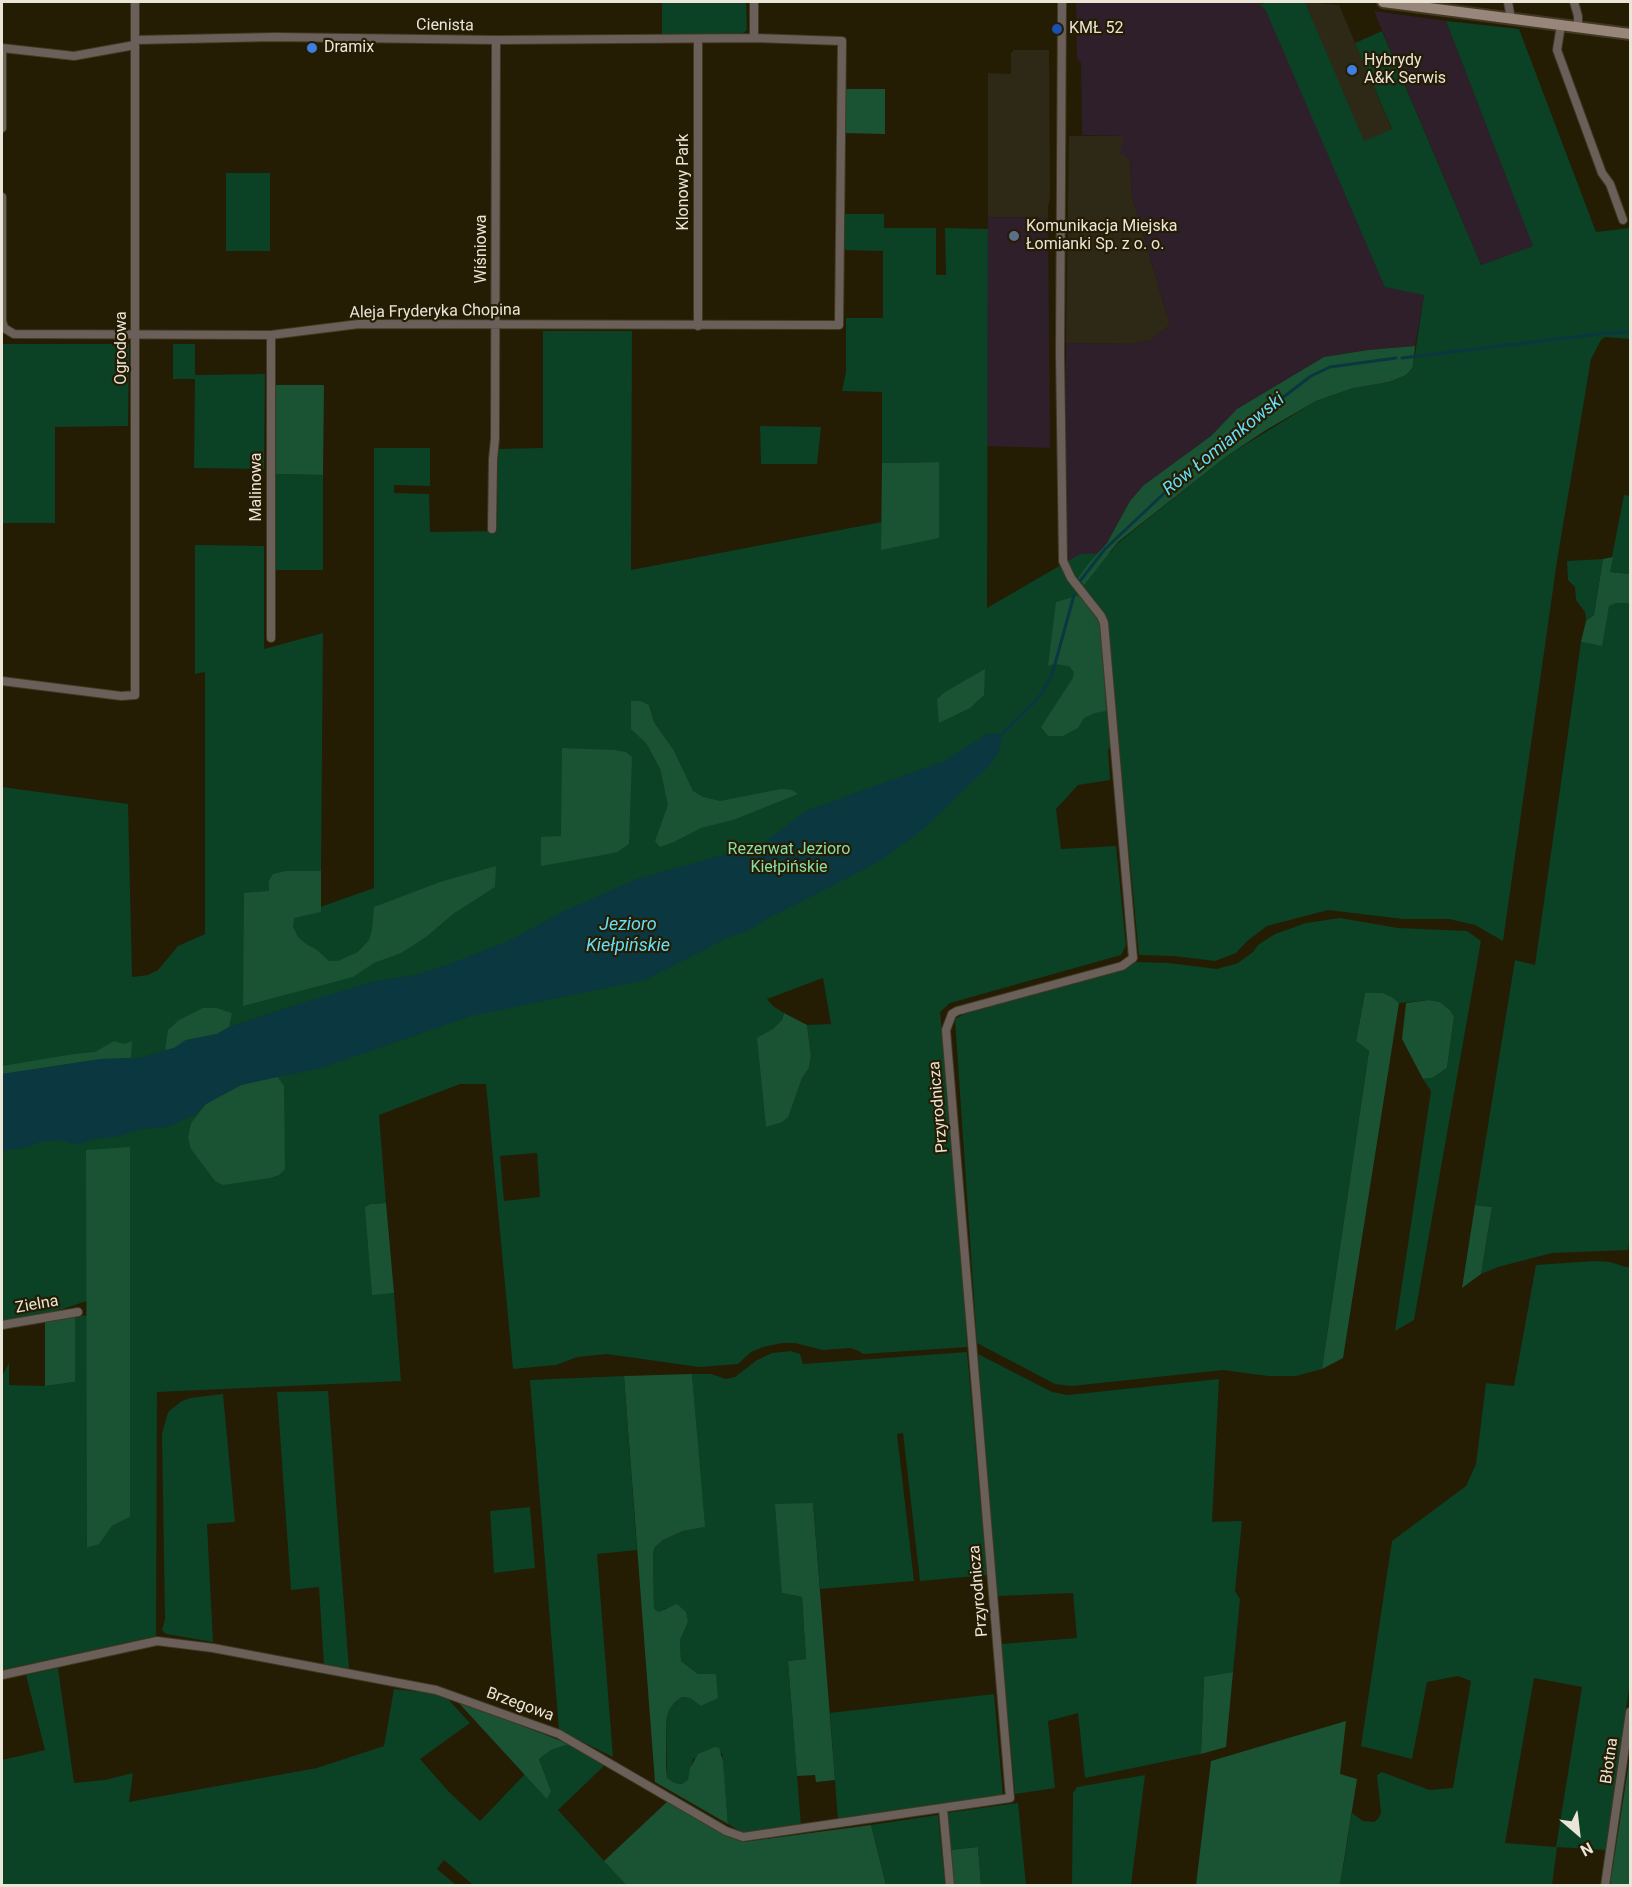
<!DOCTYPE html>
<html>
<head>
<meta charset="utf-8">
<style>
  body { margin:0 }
  #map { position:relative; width:1632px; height:1887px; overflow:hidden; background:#251c04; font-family:Roboto,sans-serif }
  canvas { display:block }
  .frame { position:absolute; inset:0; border:3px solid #ebe5d7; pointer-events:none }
  .north { position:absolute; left:1548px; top:1803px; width:60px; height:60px; -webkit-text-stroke:4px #251c04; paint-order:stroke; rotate:152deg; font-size:16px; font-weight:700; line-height:24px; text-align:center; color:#ebe5d7 }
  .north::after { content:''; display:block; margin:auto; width:21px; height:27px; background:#ebe5d7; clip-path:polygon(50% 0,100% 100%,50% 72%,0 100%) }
</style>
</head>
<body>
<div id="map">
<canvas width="1632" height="1887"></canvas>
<div class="frame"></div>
<div class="north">N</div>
</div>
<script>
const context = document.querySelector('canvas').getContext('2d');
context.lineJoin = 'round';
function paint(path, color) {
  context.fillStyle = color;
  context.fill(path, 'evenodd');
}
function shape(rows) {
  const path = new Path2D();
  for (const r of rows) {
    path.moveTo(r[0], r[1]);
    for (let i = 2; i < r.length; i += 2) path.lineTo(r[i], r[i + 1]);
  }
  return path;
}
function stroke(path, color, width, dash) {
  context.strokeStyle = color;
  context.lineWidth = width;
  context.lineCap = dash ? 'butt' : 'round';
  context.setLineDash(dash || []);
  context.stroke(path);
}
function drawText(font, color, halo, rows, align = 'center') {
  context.font = font + ' Roboto,sans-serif';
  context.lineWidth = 4.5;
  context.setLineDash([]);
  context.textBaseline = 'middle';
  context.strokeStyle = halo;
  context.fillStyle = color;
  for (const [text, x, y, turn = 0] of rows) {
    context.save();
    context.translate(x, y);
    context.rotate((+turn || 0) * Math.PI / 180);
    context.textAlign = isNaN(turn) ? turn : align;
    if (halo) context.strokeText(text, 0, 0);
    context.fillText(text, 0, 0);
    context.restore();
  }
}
paint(shape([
  [1305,2,1339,5,1392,130,1363,142],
  [1014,50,1049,50,1050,198,1048,207,1048,218,988,217,988,73,1011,74,1011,53],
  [1069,136,1123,136,1125,155,1130,161,1132,196,1170,325,1151,340,1132,344,1066,343]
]), '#2e2817');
paint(shape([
  [1076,2,1259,3,1266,11,1424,295,1415,346,1368,350,1324,357,1237,409,1211,436,1144,485,1130,501,1107,543,1090,562,1078,578,1065,560,1066,343,1132,344,1151,340,1170,325,1132,196,1130,161,1125,155,1120,155,1123,136,1082,135,1081,63,1077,59],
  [1374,11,1446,21,1534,246,1481,265],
  [988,217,1048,218,1050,448,987,446]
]), '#2e1f2a');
paint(shape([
  [662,2,746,2,747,30,742,34,662,34],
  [1264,2,1305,2,1364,141,1392,129,1355,43,1382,31,1481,265,1533,246,1446,21,1519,29,1596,232,1630,228,1630,339,1605,337,1601,340,1591,359,1557,561,1503,941,1475,925,1449,919,1403,919,1328,910,1267,926,1247,941,1236,953,1215,961,1174,956,1139,955,1118,738,1108,750,1110,780,1078,785,1056,809,1061,849,1116,846,1126,946,1121,955,950,1003,940,1012,957,1181,967,1347,863,1354,859,1351,850,1348,823,1350,795,1343,782,1343,763,1347,751,1352,738,1364,699,1367,607,1354,577,1357,556,1365,513,1369,486,1084,460,1084,379,1115,386,1203,371,1204,372,1294,394,1293,401,1381,157,1392,156,1636,2,1670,2,1376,9,1363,9,1385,45,1386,75,1382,75,1315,88,1316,87,1548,94,1546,112,1526,130,1517,87,1204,87,1301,44,1315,2,1320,2,1212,3,1211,2,1207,2,787,128,804,132,977,148,975,158,970,178,946,205,934,205,672,195,674,195,545,264,546,264,649,323,633,321,871,286,871,269,891,244,934,374,888,374,448,430,448,430,486,394,485,394,493,429,494,430,532,497,531,498,449,543,448,543,331,632,331,631,570,882,522,881,549,939,462,882,463,882,392,842,391,846,372,846,318,883,318,883,251,844,250,844,214,884,214,884,228,936,228,936,275,946,275,945,228,988,229,987,608,1080,554,1110,553,1118,543,1227,456,1316,401,1353,388,1389,382,1406,375,1413,367,1424,295,1385,287,1266,11,1259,3,1264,4],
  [649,705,654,722,673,749,665,791,660,769,646,743],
  [823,978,831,1024,807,1025,811,1056,809,1068,802,1078,796,1093,773,1029,782,1020,784,1013,773,1006,767,999],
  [537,1153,540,1197,504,1201,500,1156],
  [226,173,270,173,270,251,226,251],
  [2,344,129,344,128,426,55,427,55,523,2,523],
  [173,344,195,344,195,375,265,374,264,469,194,468,195,379,173,379],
  [760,426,821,427,817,464,761,464],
  [271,474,323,475,323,570,271,570],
  [1624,495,1630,496,1630,574,1609,572],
  [1603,559,1594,615,1586,621,1585,612,1576,600,1575,587,1568,580,1567,561],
  [1617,603,1630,603,1630,1232,1628,1250,1552,1253,1498,1267,1481,1274,1492,1207,1475,1205,1515,960,1535,965,1581,642,1597,645,1609,606],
  [1340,918,1398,928,1467,931,1481,941,1414,1320,1395,1331,1431,1091,1423,1079,1432,1078,1447,1068,1454,1017,1450,1010,1440,1002,1429,1000,1399,1003,1392,997,1383,993,1365,993,1356,1041,1369,1051,1322,1369,1296,1376,1268,1376,1223,1370,1072,1386,1055,1384,977,1343,955,1019,964,1014,1075,982,1123,970,1135,962,1169,963,1217,969,1238,963,1253,952,1258,945,1275,934,1306,923],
  [1594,1261,1610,1262,1626,1267,1630,1267,1630,1681,1606,1850,1557,1847,1552,1885,1340,1886,1352,1813,1363,1821,1374,1822,1378,1819,1381,1813,1377,1775,1382,1772,1429,1790,1453,1788,1471,1681,1458,1676,1427,1682,1412,1759,1361,1746,1392,1541,1466,1486,1476,1464,1486,1383,1514,1386,1536,1265],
  [1534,1678,1582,1687,1556,1847,1505,1843],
  [791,1351,800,1354,803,1364,967,1352,987,1575,920,1581,903,1433,897,1434,914,1581,820,1589,813,1503,782,1593,802,1597,806,1659,788,1661,801,1826,743,1833,728,1824,722,1753,693,1759,688,1781,682,1784,675,1783,667,1778,666,1721,669,1710,675,1702,682,1697,690,1698,701,1706,718,1697,698,1674,681,1661,680,1640,688,1622,666,1608,659,1613,654,1610,653,1554,655,1547,663,1540,683,1531,704,1527,692,1374,711,1374,726,1379,735,1377,757,1360,772,1353],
  [978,1354,1052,1392,1068,1395,1219,1379,1212,1522,1242,1521,1235,1591,1240,1599,1233,1672,1204,1678,1201,1754,1085,1778,1078,1713,1048,1721,1055,1788,1015,1794,1001,1644,1077,1638,1073,1593,997,1596],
  [624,1376,637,1550,597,1554,613,1757,559,1730,530,1380],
  [328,1391,338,1527,349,1669,324,1665,319,1587,291,1590,277,1392],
  [223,1394,235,1522,207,1524,213,1642,166,1634,162,1630,165,1619,162,1434,168,1412,182,1401,190,1398],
  [530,1507,535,1568,494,1573,490,1511],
  [58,1668,74,1783,105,1780,133,1773,129,1802,317,1768,384,1746,394,1689,439,1694,445,1696,470,1723,420,1759,449,1792,480,1821,525,1774,547,1798,551,1791,539,1759,551,1750,569,1744,606,1764,558,1810,626,1885,473,1885,444,1860,437,1869,456,1885,2,1885,2,1760,45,1750,26,1675],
  [994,1694,1003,1797,838,1821,830,1713],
  [1145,1775,1131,1885,1072,1885,1073,1793,1077,1787],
  [1018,1803,1026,1885,981,1885,978,1847,950,1850,946,1813],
  [938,1815,945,1885,886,1885,871,1825]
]), '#0b4125');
paint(shape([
  [845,89,885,89,885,134,844,133],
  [1415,346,1413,367,1406,375,1389,382,1353,388,1316,401,1266,430,1227,456,1118,542,1084,585,1078,578,1090,562,1107,543,1130,501,1144,485,1211,436,1237,409,1324,357,1368,350],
  [272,385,324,385,323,475,271,474],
  [939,462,939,538,881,550,882,463],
  [1613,557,1610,572,1630,574,1630,603,1617,603,1609,606,1602,646,1581,642,1586,621,1594,615,1603,559],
  [1080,595,1102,626,1106,711,1095,713,1084,718,1078,728,1063,736,1048,736,1041,727,1073,678,1074,672,1069,666,1054,664,1048,666,1056,602],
  [985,669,984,695,970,708,939,723,937,699,945,692],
  [631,701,640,701,649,705,654,722,673,749,693,791,703,797,720,801,781,789,792,790,798,794,733,820,701,828,674,842,660,847,655,841,668,805,660,769,646,743,631,729],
  [562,748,614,750,626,752,632,757,629,844,617,852,603,855,541,866,541,837,561,836],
  [496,866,495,887,453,914,426,937,401,953,374,963,353,977,243,1006,244,893,269,891,269,881,273,874,286,871,321,871,321,912,294,918,293,927,298,937,306,944,317,950,329,961,338,961,358,952,369,940,372,930,374,907,440,882],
  [1365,993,1383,993,1392,997,1399,1003,1343,1358,1322,1369,1369,1051,1356,1041],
  [1429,1000,1440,1002,1450,1010,1454,1017,1447,1068,1432,1078,1423,1079,1402,1039,1406,1003],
  [203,1008,216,1008,232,1013,229,1027,217,1034,186,1040,174,1048,165,1050,168,1030,179,1020],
  [784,1013,807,1025,811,1056,809,1068,802,1078,788,1117,782,1122,766,1127,757,1038,773,1029,782,1020],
  [114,1041,124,1044,132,1041,131,1058,101,1059,2,1074,2,1066,74,1054,95,1052],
  [277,1076,284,1086,285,1169,279,1175,270,1178,223,1185,215,1181,191,1149,188,1138,191,1123,206,1104,241,1085],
  [130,1147,130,1517,112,1526,99,1544,87,1548,86,1150],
  [386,1203,394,1293,372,1295,365,1207,371,1204],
  [1475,1205,1492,1207,1481,1274,1462,1288],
  [75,1315,75,1382,45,1386,45,1321],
  [692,1374,705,1527,683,1531,663,1540,655,1547,653,1554,654,1609,659,1612,677,1604,686,1612,688,1622,680,1640,681,1661,698,1674,716,1674,718,1698,701,1706,690,1698,682,1697,675,1702,669,1710,666,1721,666,1766,667,1778,675,1783,682,1784,688,1780,690,1768,698,1754,715,1747,719,1748,723,1761,728,1824,655,1782,624,1376],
  [813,1503,835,1780,816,1782,815,1775,797,1776,788,1661,806,1659,802,1597,782,1593,775,1504],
  [1233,1672,1226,1747,1201,1754,1204,1677],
  [456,1700,569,1744,551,1750,539,1759,551,1791,547,1799],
  [1346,1721,1340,1774,1357,1779,1340,1885,1196,1885,1211,1761],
  [1630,1756,1630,1885,1610,1885],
  [669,1800,743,1842,871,1825,886,1885,626,1885,604,1861],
  [978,1847,981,1885,954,1885,950,1850]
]), '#195333');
paint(shape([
  [997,733,1002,740,998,753,988,767,922,830,880,861,765,920,747,931,725,939,645,980,471,1016,324,1067,241,1085,206,1104,196,1114,167,1127,141,1129,115,1137,98,1138,79,1144,71,1144,63,1140,39,1142,29,1147,2,1151,2,1074,101,1059,139,1058,174,1048,186,1040,217,1034,229,1027,302,1003,376,981,415,975,450,964,513,939,562,912,637,879,762,844,806,811,944,761,987,734]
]), '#0b3740');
stroke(shape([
  [1402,358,1607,333,1630,332],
  [1080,581,1105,549,1193,466,1311,376,1330,367,1396,358],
  [998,738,1038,699,1052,675,1074,595]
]), '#0b3740', 3);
const street = shape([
  [1508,2,1511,19],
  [1574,2,1578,16,1578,28],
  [1561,25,1557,50,1602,173,1610,184,1623,220],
  [754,38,754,2],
  [698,39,698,326],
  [2,48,74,56,135,45],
  [2,128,2,48],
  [2,197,2,321,4,328,14,334,271,335,359,324,839,325,842,41,754,38,496,40,275,37,135,40],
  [271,335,271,638],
  [492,529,493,459,495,439,496,40],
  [2,681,121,696,135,695,135,2],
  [2,1325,78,1312],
  [2,1675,157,1641,213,1648,436,1690,559,1734,726,1831,743,1837,1010,1798,946,1030,952,1014,957,1011,1122,966,1133,958,1104,623,1101,616,1071,578,1063,561,1060,353,1062,2],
  [943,1809,950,1886],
  [1605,1886,1630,1712]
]);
const secondary = shape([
  [1383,2,1630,34]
]);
stroke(street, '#413822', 10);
stroke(secondary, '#413822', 14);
stroke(street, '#6b6059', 8);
stroke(secondary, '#98867b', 10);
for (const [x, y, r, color] of [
  [1057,29,6,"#1a4fb4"],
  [312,48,6,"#3f7fe0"],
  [1352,70,6,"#3f7fe0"],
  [1014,236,6,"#5c6f8a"]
]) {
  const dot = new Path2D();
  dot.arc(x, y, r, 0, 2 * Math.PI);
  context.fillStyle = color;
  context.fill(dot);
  stroke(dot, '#251c04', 2);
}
drawText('16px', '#ebe5d7', '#251c04', [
  ["Cienista",445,26,1],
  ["Klonowy Park",684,182,-90],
  ["Wiśniowa",482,249,-90],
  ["Aleja Fryderyka Chopina",435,312,-1],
  ["Ogrodowa",122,348,-90],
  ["Malinowa",257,487,-90],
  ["Przyrodnicza",939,1107,-95],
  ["Zielna",37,1305,-10],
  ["Przyrodnicza",979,1591,-95],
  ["Brzegowa",520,1705,20],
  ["Błotna",1610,1761,-82]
]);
drawText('16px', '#ebe5d7', '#251c04', [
  ["KMŁ 52",1069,29],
  ["Dramix",324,48],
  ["Hybrydy",1364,61],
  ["A&K Serwis",1364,79],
  ["Komunikacja Miejska",1026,227],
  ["Łomianki Sp. z o. o.",1026,245]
], 'left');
drawText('16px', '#8adda9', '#251c04', [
  ["Rezerwat Jezioro",789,850],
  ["Kiełpińskie",789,868]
]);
drawText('italic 18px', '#67ddf6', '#251c04', [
  ["Rów Łomiankowski",1224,445,-39],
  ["Jezioro",628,925],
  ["Kiełpińskie",628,946]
]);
</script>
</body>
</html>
